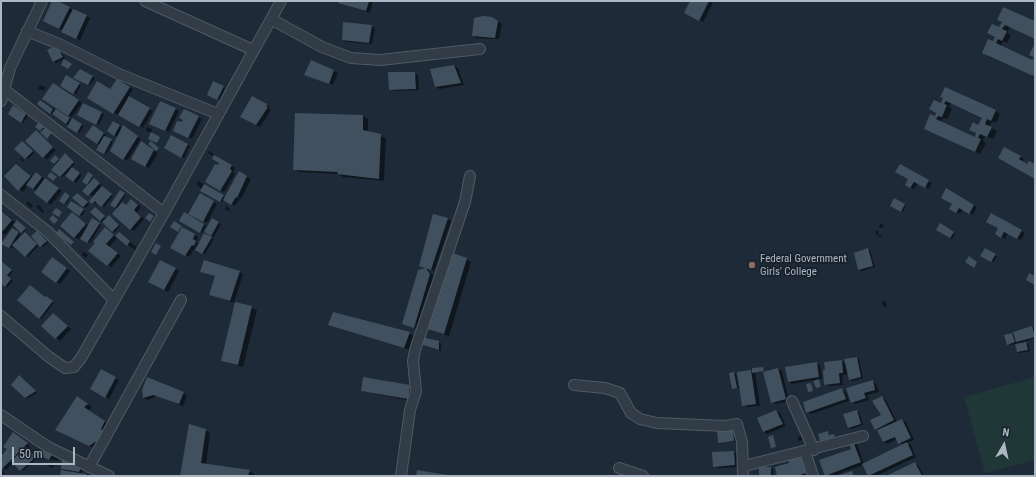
<!DOCTYPE html>
<html>
<head>
<meta charset="utf-8">
<style>
  body { margin:0 }
  #map { position:relative; width:1036px; height:477px; overflow:hidden; background:#1e2a37; font-family:"Roboto Condensed",sans-serif }
  canvas { display:block }
  .frame { position:absolute; inset:0; border:2px solid #acb7c4; pointer-events:none }
  .north { position:absolute; left:984px; top:425px; width:40px; height:40px; -webkit-text-stroke:3px #18212b; paint-order:stroke; rotate:9deg; font-size:11px; font-weight:700; line-height:16px; text-align:center; color:#acb7c4 }
  .north::after { content:''; display:block; margin:auto; width:14px; height:18px; background:#acb7c4; clip-path:polygon(50% 0,100% 100%,50% 72%,0 100%) }
  .scale { position:absolute; left:12px; top:447px; width:63px; height:18px; box-sizing:border-box; border:2px solid #acb7c4; border-top:0; padding-left:5px; font-size:12px; line-height:14px; white-space:nowrap; color:#acb7c4; -webkit-text-stroke:3px #18212b; paint-order:stroke }
</style>
</head>
<body>
<div id="map">
<canvas width="1036" height="477"></canvas>
<div class="frame"></div>
<div class="north">N</div>
<div class="scale">50 m</div>
</div>
<script>
const context = document.querySelector('canvas').getContext('2d');
context.lineJoin = 'round';
function paint(path, color) {
  context.fillStyle = color;
  context.fill(path, 'evenodd');
}
function shape(rows) {
  const path = new Path2D();
  for (const r of rows) {
    path.moveTo(r[0], r[1]);
    for (let i = 2; i < r.length; i += 2) path.lineTo(r[i], r[i + 1]);
  }
  return path;
}
function stroke(path, color, width, dash) {
  context.strokeStyle = color;
  context.lineWidth = width;
  context.lineCap = dash ? 'butt' : 'round';
  context.setLineDash(dash || []);
  context.stroke(path);
}
function drawText(font, color, halo, rows, align = 'center') {
  context.font = font + ' "Roboto Condensed",sans-serif';
  context.lineWidth = 3.5;
  context.setLineDash([]);
  context.textBaseline = 'middle';
  context.strokeStyle = halo;
  context.fillStyle = color;
  for (const [text, x, y, turn = 0] of rows) {
    context.save();
    context.translate(x, y);
    context.rotate((+turn || 0) * Math.PI / 180);
    context.textAlign = isNaN(turn) ? turn : align;
    if (halo) context.strokeText(text, 0, 0);
    context.fillText(text, 0, 0);
    context.restore();
  }
}
paint(shape([
  [1035,377,1035,460,985,473,964,397]
]), '#203738');
paint(shape([
  [54,1,90,18,80,40,48,23],
  [340,1,373,1,370,13,343,4],
  [691,1,708,1,713,3,703,22,685,13],
  [496,20,502,24,499,39,477,38,473,36],
  [998,20,1035,22,1035,39,1010,27,1007,33,1011,35,1007,43,1003,41,1001,47,1033,62,1035,57,1035,77,988,56,1003,23],
  [371,26,375,28,372,44,347,42,343,40],
  [59,48,65,58,56,63,53,61],
  [311,61,338,73,333,85,305,75],
  [454,66,458,68,464,85,439,89,436,87],
  [80,71,95,78,90,85,75,77],
  [414,73,418,75,419,90,394,91,390,89],
  [67,76,81,85,76,94,61,85],
  [117,80,133,89,128,97,153,111,143,128,120,115,123,109,122,108,118,115,88,97,111,90],
  [40,85,46,87,44,91,38,89],
  [57,87,82,103,72,117,44,99],
  [223,87,225,88,220,100,210,96],
  [252,97,270,107,269,109,271,110,260,127,241,117],
  [945,98,996,111,1000,114,996,123,992,121,989,127,997,131,993,139,985,136,983,141,986,143,980,154,930,131],
  [951,103,983,118,975,138,941,122,943,118,947,119,952,109,949,107],
  [40,101,84,126,79,133,38,104],
  [84,104,104,114,99,125,78,115],
  [14,106,28,116,23,123,9,114],
  [175,109,179,111,169,132,154,126],
  [363,116,368,119,368,132,386,138,384,181,343,177,339,174,299,172,294,169],
  [198,117,202,119,192,139,178,132],
  [113,122,141,139,127,161,124,159,118,137,108,131],
  [39,124,52,134,48,138,40,131],
  [93,126,106,135,104,137,113,142,106,154,98,149,100,145,87,136],
  [147,127,152,129,151,133,146,131],
  [36,132,56,150,47,159,43,157],
  [172,136,190,146,184,158,165,148],
  [24,143,34,153,28,159,26,158],
  [145,144,158,153,149,168,132,158],
  [1005,149,1024,159,1022,162,1027,165,1035,165,1035,178],
  [209,151,214,154,213,156,208,153],
  [55,156,60,160,67,156,75,163,72,168,82,175,76,183,65,175,63,177,60,176,57,165,51,161],
  [215,156,235,168,233,172,235,174,224,192,206,182,221,163],
  [21,158,24,161,23,162,20,159],
  [900,165,932,183,929,189,918,183,914,189,906,184,909,178],
  [20,167,33,177,38,174,62,191,51,205,35,193,37,191,28,185,23,192,5,176],
  [89,173,93,176,89,183,96,180,102,185,100,186,113,196,104,207,97,202,95,204,90,201,94,197,83,191,89,185,83,182],
  [239,173,251,179,241,199,240,198,235,206,224,200,222,202,203,192,202,189,196,184,198,181,226,197],
  [946,190,977,207,973,215,963,209,960,214,950,209,953,204],
  [120,191,126,195,121,202,127,206,132,200,141,207,137,213,144,219,134,231,131,229,118,209,111,204],
  [65,193,70,197,66,204,60,200],
  [200,195,217,204,207,223,190,213],
  [80,196,89,204,86,208,74,198],
  [894,200,906,206,903,212,891,206],
  [28,201,33,206,31,208,26,204],
  [71,202,85,211,82,216,68,207],
  [39,205,44,211,42,213,36,206],
  [226,206,230,209,229,211,225,209],
  [1,211,16,223,18,222,26,229,23,233,15,223,5,235,1,232],
  [100,214,107,219,112,218,120,226,115,232,112,231,100,220],
  [184,214,206,226,202,233,180,220],
  [992,215,1025,233,1021,240,1008,233,1005,239,996,234,999,228],
  [76,216,89,226,93,219,101,225,90,243,80,237,79,239,75,237,62,226],
  [212,219,221,224,214,237,206,234,214,239,205,254,196,250,198,247,196,246,189,257,171,247,180,232,172,227,175,222,198,237,196,242,199,244],
  [448,219,451,221,434,271,424,267],
  [881,223,884,225,882,228,879,227],
  [940,224,955,234,952,239,937,229],
  [13,229,21,234,18,239,27,235,38,246,28,257,13,246,11,249,3,243],
  [877,230,879,232,878,234,882,236,881,238,875,233],
  [109,231,116,237,121,235,136,247,135,250,118,237,109,247,121,256,111,267,90,251],
  [37,232,48,243,43,247,41,246],
  [868,249,870,250,875,267,861,271,859,269],
  [985,249,997,256,994,262,982,255],
  [84,252,88,255,85,258,82,254],
  [466,259,471,262,449,336,434,331,429,328],
  [56,261,70,271,60,284,56,282],
  [161,261,179,271,168,292,150,282],
  [1,263,13,271,8,277,13,281,7,287,1,283],
  [428,269,434,277,418,329,403,324,418,271],
  [201,271,239,272,243,274,234,303,210,295,215,276],
  [45,298,54,303,41,319,39,318],
  [885,301,887,306,884,307,881,302],
  [236,303,257,310,243,367,222,361],
  [57,317,71,329,60,341,43,326],
  [329,325,409,333,414,336,410,350],
  [1031,327,1034,329,1035,338,1023,342,1028,344,1030,351,1020,353,1018,352,1016,344,1011,345,1008,344,1012,334,1015,336],
  [438,342,441,343,441,351,423,345],
  [857,358,859,359,863,378,852,381,850,379,848,374,842,375,843,385,829,386,825,384,826,371,842,361,846,364],
  [816,363,820,365,822,379,818,380,822,387,816,388,814,380,792,384,789,382],
  [764,368,764,371,755,372,760,406,747,407,743,405,740,389,733,385,734,373,736,374,738,387,751,371,753,372],
  [778,369,782,371,789,401,776,404,772,402],
  [101,370,119,380,109,399,91,388],
  [21,378,37,393,28,398,26,397],
  [872,381,876,384,879,392,867,395,869,400,855,404,851,402],
  [409,386,413,388,411,401,362,391],
  [842,389,846,392,849,401,811,414,807,412],
  [143,390,184,393,187,395,183,406,157,396,148,400,144,398],
  [882,397,886,400,897,422,902,420,906,422,914,440,907,443,911,445,916,457,876,476,869,476,863,465,833,476,826,475,853,449,853,442,857,444,864,464,903,445,897,439,887,444,883,441,879,431,875,429,882,415],
  [83,401,92,407,88,411,109,424,94,448,62,432],
  [776,411,780,413,786,426,767,434,764,432],
  [856,411,859,412,863,425,851,429,849,428],
  [732,429,735,431,736,442,719,442],
  [205,430,210,433,206,465,249,471,254,474,254,476,181,476],
  [828,432,831,436,836,436,837,438,823,442,821,441],
  [17,436,30,446,28,448,37,458,23,471,13,463,6,470,1,467,1,452,5,454],
  [801,436,802,440,799,441,797,437],
  [42,449,59,457,57,461,52,459,51,461,39,454],
  [734,452,738,454,739,467,718,468,714,466,713,453],
  [802,457,810,475,778,476,791,464],
  [68,460,83,470,81,474,88,476,61,476,67,472,62,469],
  [48,463,54,466,53,468,47,465],
  [915,463,918,465,924,476,888,476],
  [760,468,773,469,773,476,760,476],
  [2,470,5,474,4,475,6,476,1,474]
]), '#0007');
paint(shape([
  [52,1,58,1,70,7,59,29,43,21],
  [339,1,369,1,366,11,338,3],
  [690,1,709,1,699,21,684,13],
  [1003,7,1035,21,1035,39,1005,25,1002,29,1007,31,1002,41,998,39,996,43,1032,60,1034,57,1029,55,1035,43,1035,73,1033,76,982,53,988,39,993,41,995,37,987,33,992,24,999,27,1002,22,997,20],
  [73,9,87,15,76,39,61,32],
  [483,16,492,17,498,21,495,38,472,36,474,18],
  [343,22,372,25,369,43,342,40],
  [57,45,63,57,53,62,47,50],
  [64,59,72,64,68,69,61,65],
  [311,60,334,70,329,84,304,75],
  [454,65,461,83,435,87,430,69],
  [80,69,93,76,88,85,73,78],
  [388,72,415,72,416,89,389,90],
  [66,75,80,83,73,94,60,86],
  [117,79,130,87,113,114,87,98,97,81,110,89],
  [213,81,224,86,217,100,207,95],
  [53,83,79,100,68,116,42,99],
  [945,87,996,110,991,121,987,119,985,124,992,127,987,137,980,134,978,138,981,139,975,152,924,129,930,114,935,116,936,113,929,109,934,100,941,103,943,98,940,97],
  [946,101,982,118,978,125,973,122,969,130,976,133,975,137,936,119,938,116,942,117,947,105,944,104],
  [129,96,150,108,139,127,118,115],
  [252,96,267,104,266,106,268,107,256,125,240,117],
  [40,100,53,109,50,114,37,104],
  [160,101,176,108,165,131,149,124],
  [83,103,102,112,96,125,77,115],
  [13,105,26,114,21,123,8,114],
  [56,109,70,118,66,124,52,114],
  [184,109,199,116,188,138,173,131,177,121,182,122,183,120,179,118],
  [295,113,363,115,363,130,381,134,379,179,337,174,338,172,293,170],
  [72,118,82,124,77,133,67,127],
  [113,121,120,125,114,136,107,131],
  [39,122,44,127,40,131,35,127],
  [93,125,104,133,97,144,85,136],
  [123,125,138,136,123,160,110,151],
  [46,127,52,133,47,139,40,132],
  [36,130,53,147,43,158,25,141],
  [151,132,160,137,157,143,148,139],
  [171,135,188,144,181,158,164,148],
  [104,136,112,139,104,154,96,150],
  [22,141,33,151,25,159,14,149],
  [141,141,154,150,145,167,131,159],
  [151,141,159,148,156,151,148,144],
  [1004,147,1021,156,1019,159,1027,164,1029,161,1035,164,1035,179,998,158],
  [65,153,74,162,60,177,51,170],
  [55,155,59,159,54,164,50,161],
  [214,155,232,165,230,169,232,171,220,191,205,182,215,164,218,165,219,163,212,159],
  [16,164,31,176,18,191,4,176],
  [900,164,929,180,925,188,914,182,910,188,905,185,908,179,895,172],
  [72,167,80,173,73,182,65,176],
  [239,171,247,176,237,198,236,197,231,205,223,200],
  [36,172,42,177,33,189,26,185],
  [51,172,57,177,53,181,47,176],
  [88,172,93,175,87,185,82,182],
  [45,178,59,188,47,203,34,193],
  [94,178,100,183,88,196,82,191],
  [204,184,224,195,220,202,200,191],
  [102,186,112,194,101,207,95,201,92,204,89,201],
  [946,188,974,205,969,214,959,208,956,213,949,209,952,204,941,198],
  [120,190,125,193,115,208,110,205],
  [65,192,70,196,64,204,59,201],
  [77,193,88,202,83,207,72,198],
  [200,193,214,201,203,222,188,214],
  [894,198,905,204,901,212,890,206],
  [131,199,138,205,134,210,141,217,130,230,112,214,122,202,126,205],
  [71,201,84,209,79,216,67,207],
  [95,207,105,216,100,221,90,212],
  [56,208,62,212,59,217,52,213],
  [1,211,12,220,1,233],
  [72,212,86,224,74,238,60,226],
  [184,212,204,224,200,233,179,221],
  [149,213,154,216,150,222,145,218],
  [991,213,1022,230,1017,239,1004,232,1001,238,995,234,998,228,986,222],
  [433,214,448,218,431,270,419,266],
  [53,215,58,220,54,224,49,219],
  [109,215,119,225,112,232,102,222],
  [92,218,100,223,87,243,80,239],
  [212,218,219,222,211,236,204,232],
  [17,220,26,228,21,233,13,225],
  [174,221,182,226,178,232,170,227],
  [940,223,954,232,950,238,936,230],
  [105,227,114,235,106,244,118,253,107,266,88,251,95,243,93,242],
  [182,227,195,234,193,239,196,241,194,246,192,245,185,256,170,248],
  [12,228,19,232,9,248,1,244],
  [59,229,74,242,71,245,56,233],
  [37,231,47,241,40,247,31,236],
  [25,232,37,244,25,257,12,245],
  [119,232,130,241,127,246,115,236],
  [204,233,212,237,202,254,195,250],
  [156,243,161,246,156,255,151,252],
  [868,248,873,266,858,270,854,253],
  [985,248,996,254,991,262,980,256],
  [450,252,467,258,444,334,427,329],
  [969,256,977,262,974,268,965,262],
  [52,257,67,268,56,283,41,272],
  [160,260,176,268,164,290,148,282],
  [204,260,240,271,230,301,209,295,215,276,200,272],
  [1,261,12,270,7,275,11,279,5,287,1,284],
  [426,268,430,274,414,328,402,324,418,270],
  [1029,273,1035,276,1035,285,1026,280],
  [30,285,45,297,46,296,53,301,39,319,17,300],
  [235,302,252,306,238,365,221,361],
  [333,312,410,332,404,348,328,325],
  [53,313,68,326,55,339,41,326],
  [1032,326,1035,337,1016,342,1013,332],
  [1012,333,1015,342,1007,345,1004,335],
  [422,337,439,341,439,350,420,344],
  [1026,342,1028,350,1017,352,1015,344],
  [857,357,861,377,849,380,844,359],
  [842,360,843,373,839,373,840,383,824,385,823,370,825,370,824,362],
  [817,362,819,377,788,382,785,367],
  [763,367,764,371,752,373,752,368],
  [778,368,786,399,771,403,763,372],
  [101,369,116,377,105,398,90,389],
  [751,370,756,404,742,406,737,372],
  [734,372,737,388,732,389,729,373],
  [19,375,36,391,25,398,11,385],
  [147,377,184,392,179,404,153,395,143,398,142,390],
  [363,377,410,385,408,399,361,391],
  [819,379,821,387,816,388,813,381],
  [873,380,875,390,864,393,866,398,851,403,846,388],
  [811,383,813,391,808,392,806,384],
  [842,388,846,399,806,413,803,402],
  [77,396,88,404,84,407,105,421,101,429,104,432,101,438,89,446,55,430],
  [882,396,894,420,875,430,870,420,881,415,872,401],
  [776,410,783,424,763,432,757,418],
  [857,410,861,424,848,428,843,414],
  [902,419,911,438,898,444,895,437,883,442,877,430],
  [189,424,206,429,201,463,250,470,248,476,180,476],
  [733,428,734,441,718,443,717,430],
  [828,431,829,435,834,434,835,437,820,441,818,434],
  [13,432,28,443,2,469,1,456,7,449,3,447],
  [773,435,776,447,771,448,768,437],
  [853,441,861,462,825,476,819,460,851,449,849,442],
  [907,442,913,455,868,476,862,464],
  [26,447,36,457,20,471,11,461],
  [42,448,52,454,49,460,38,454],
  [734,451,735,465,713,467,712,452],
  [802,456,806,473,797,476,777,476,775,467,789,463,788,459],
  [62,458,81,467,79,472,61,469],
  [915,462,922,476,886,476],
  [759,467,771,467,771,476,759,476],
  [61,470,86,474,86,476,60,476],
  [417,470,447,475,447,476,416,476],
  [852,471,854,476,837,476]
]), '#41505f');
const minor = shape([
  [145,1,253,50],
  [271,19,322,47,351,58,380,60,480,49],
  [27,31,59,44,119,74,218,114],
  [5,90,164,213],
  [1,101,10,68,42,1],
  [1,195,48,232,114,300],
  [1,316,49,357,65,368,74,367,81,358,164,213,281,1],
  [574,385,605,388,620,393,631,413,640,419,657,423,725,426,737,424,742,442,743,476],
  [792,401,814,450],
  [1,415,48,447,109,476],
  [805,452,813,476],
  [744,466,863,436],
  [89,467,181,300],
  [619,468,643,476],
  [401,476,410,410,416,391,413,361,415,350,465,202,470,176]
]);
stroke(minor, '#4f5a65', 12);
stroke(minor, '#323c47', 10);
for (const [x, y, r, color] of [
  [752,265,4,"#8d6e63"]
]) {
  const dot = new Path2D();
  dot.arc(x, y, r, 0, 2 * Math.PI);
  context.fillStyle = color;
  context.fill(dot);
  stroke(dot, '#18212b', 1.5);
}
drawText('11px', '#acb7c4', '#18212b', [
  ["Federal Government",760,259],
  ["Girls' College",760,272]
], 'left');
</script>
</body>
</html>
